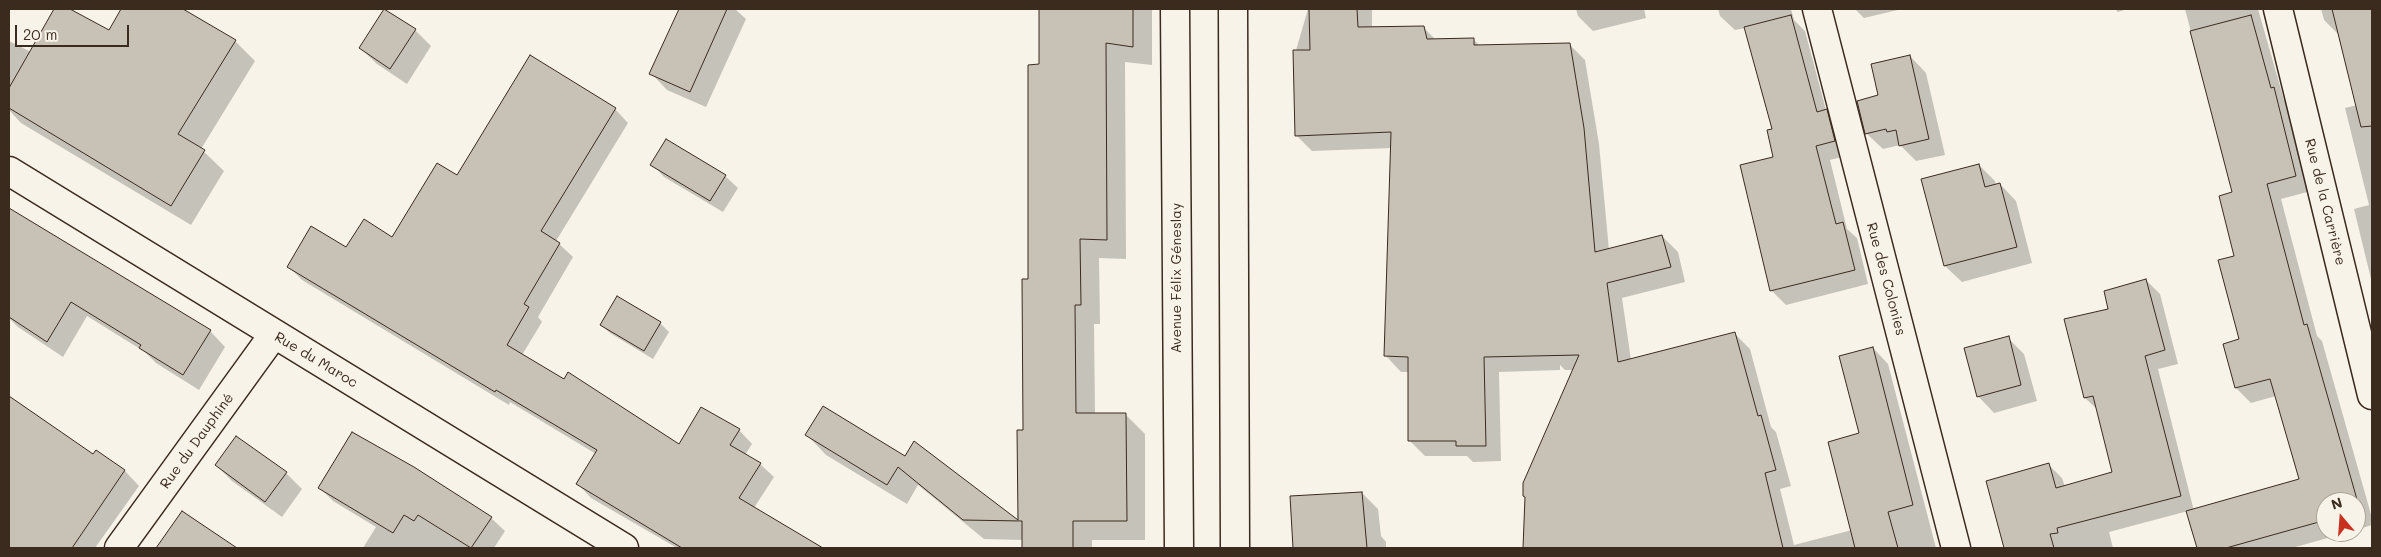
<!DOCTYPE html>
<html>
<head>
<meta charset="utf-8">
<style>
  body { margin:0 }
  #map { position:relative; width:2381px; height:557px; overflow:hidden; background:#f7f3e8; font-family:Mali,sans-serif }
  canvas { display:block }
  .frame { position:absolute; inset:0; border:10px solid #3b2a1e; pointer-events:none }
  .north { position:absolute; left:2316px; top:492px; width:50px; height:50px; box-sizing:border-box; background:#f7f3e8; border:1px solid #aca397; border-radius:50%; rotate:342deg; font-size:14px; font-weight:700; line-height:20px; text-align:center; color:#3b2a1e }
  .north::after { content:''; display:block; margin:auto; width:18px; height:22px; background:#c8321e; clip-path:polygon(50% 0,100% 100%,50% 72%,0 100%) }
  .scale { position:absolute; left:15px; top:25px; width:114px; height:22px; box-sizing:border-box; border:2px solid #3b2a1e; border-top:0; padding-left:6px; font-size:15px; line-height:18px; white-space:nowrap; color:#3b2a1e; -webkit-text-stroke:4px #f7f3e8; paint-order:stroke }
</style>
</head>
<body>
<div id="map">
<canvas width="2381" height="557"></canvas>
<div class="frame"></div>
<div class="north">N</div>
<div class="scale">20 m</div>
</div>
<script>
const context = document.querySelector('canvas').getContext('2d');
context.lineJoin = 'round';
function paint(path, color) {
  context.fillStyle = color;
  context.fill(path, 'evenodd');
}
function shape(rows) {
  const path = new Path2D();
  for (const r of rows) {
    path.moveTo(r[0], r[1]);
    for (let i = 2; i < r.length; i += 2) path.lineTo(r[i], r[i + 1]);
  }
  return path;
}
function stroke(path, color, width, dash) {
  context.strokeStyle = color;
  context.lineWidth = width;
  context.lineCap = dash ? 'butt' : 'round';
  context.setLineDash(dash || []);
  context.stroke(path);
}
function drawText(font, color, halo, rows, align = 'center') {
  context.font = font + ' Mali,sans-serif';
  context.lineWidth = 4;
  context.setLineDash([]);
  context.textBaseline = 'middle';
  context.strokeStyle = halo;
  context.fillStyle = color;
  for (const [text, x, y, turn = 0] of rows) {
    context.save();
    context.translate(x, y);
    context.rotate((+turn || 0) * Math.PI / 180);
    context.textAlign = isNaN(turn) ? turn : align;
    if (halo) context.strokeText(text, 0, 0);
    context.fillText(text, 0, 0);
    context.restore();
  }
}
paint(shape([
  [56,9,68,9,109,32,123,9,181,9,235,41,255,61,201,149,224,171,191,225,21,123,9,110,9,41,31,52],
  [680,9,735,9,746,19,706,107,667,90,651,73],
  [1064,9,1152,9,1152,65,1125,62,1126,259,1099,258,1100,324,1094,324,1095,415,1125,414,1145,434,1145,540,1092,540,1092,548,1023,548,1023,540,984,539,918,485,907,504,826,455,807,435,905,457,914,443,1020,522,1019,431,1024,431,1040,66,1061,36],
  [1308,9,1372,9,1372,28,1424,28,1436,40,1473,39,1481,47,1569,44,1585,60,1599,144,1609,250,1662,236,1678,252,1685,282,1622,298,1631,360,1735,334,1750,349,1771,427,1776,432,1791,486,1780,489,1794,545,1852,530,1860,434,1873,348,1888,364,1936,548,1600,548,1561,398,1573,370,1565,370,1560,365,1560,370,1499,372,1501,461,1473,462,1467,456,1425,456,1410,441,1409,372,1401,372,1386,356,1392,148,1312,151,1296,135,1294,57],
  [1576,9,1644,9,1646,18,1593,31,1578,16],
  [1718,9,1791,9,1794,20,1805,31,1826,110,1841,125,1849,155,1830,160,1847,229,1857,238,1868,284,1786,305,1771,290,1774,130,1746,28,1735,30,1720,16],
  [1855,9,1902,9,1864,18],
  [2115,9,2127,9,2118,12],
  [2185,9,2258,9,2284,100,2288,104,2311,191,2281,199,2317,336,2322,341,2372,518,2372,525,2356,530,2356,502,2326,502,2326,532,2349,532,2292,548,2198,548,2188,511,2109,532,2113,548,2006,548,1987,482,2049,465,2062,478,2065,487,2114,473,2098,410,2085,398,2110,309,2146,280,2160,294,2178,364,2158,369,2194,511,2301,480,2276,396,2251,403,2236,388,2224,345,2240,340,2233,193],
  [2321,9,2372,9,2372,283,2354,209,2369,205,2345,108,2357,105,2338,34,2324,20],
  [415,30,431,46,407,84,377,64,360,48],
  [1910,56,1926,73,1945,155,1916,161,1900,145,1883,149,1866,133,1880,96],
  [615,109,628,123,556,241,573,257,538,317,542,322,522,355,680,446,739,430,752,444,745,455,760,464,774,477,754,508,818,548,677,548,591,498,578,484,596,454,510,402,509,405,302,280,289,267,346,249,392,239,457,177],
  [652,164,725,176,738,188,723,212,664,177],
  [1979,165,1995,181,1996,185,2000,184,2016,201,2032,263,1962,282,1945,266],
  [9,209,210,331,225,347,199,390,156,363,145,352,87,316,63,357,18,327,9,318,9,301,11,297,9,295],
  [618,297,660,323,669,332,653,359,610,333,601,325],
  [2008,338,2024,354,2037,401,1994,413,1978,396],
  [13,401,94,456,96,452,125,471,139,486,95,548,9,548,9,409],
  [216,465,286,473,302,489,282,517,232,481],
  [320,488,491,518,505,531,494,548,363,548,376,527,333,501],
  [1362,493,1378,509,1381,536,1386,542,1386,548,1294,548,1291,497],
  [182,513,235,548,158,548]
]), '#0003');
const building = shape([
  [54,9,70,9,109,30,121,9,183,9,236,40,178,134,205,150,171,206,9,108,9,88,54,9],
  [384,9,416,29,390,69,359,48,384,9],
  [679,9,727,9,690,92,649,74,679,9],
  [1039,9,1133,9,1133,47,1106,43,1107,240,1080,239,1081,305,1075,305,1076,413,1126,413,1127,521,1073,521,1073,548,1022,548,1022,521,963,520,898,467,887,485,805,435,823,406,905,456,914,441,1018,520,1017,430,1023,430,1022,279,1028,279,1028,65,1039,64,1039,9],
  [1309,9,1357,9,1358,27,1424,26,1427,39,1474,38,1474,45,1570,43,1584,128,1595,252,1662,235,1671,267,1607,283,1618,362,1735,332,1758,416,1761,415,1776,470,1765,473,1783,548,1523,548,1525,497,1523,496,1523,483,1579,355,1484,357,1486,446,1456,446,1456,441,1408,441,1408,357,1384,356,1391,132,1295,136,1293,50,1310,50,1309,9],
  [2332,9,2372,9,2372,126,2361,127,2332,9],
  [1791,15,1817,112,1827,109,1835,141,1816,146,1836,224,1843,222,1855,270,1770,291,1740,165,1773,157,1767,130,1772,129,1744,27,1791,15],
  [2251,15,2271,88,2274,87,2296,176,2267,184,2304,325,2307,324,2360,510,2356,511,2356,502,2326,502,2326,520,2226,548,2197,548,2186,511,2299,479,2270,379,2235,388,2223,344,2239,339,2218,260,2234,256,2219,196,2232,192,2190,31,2251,15],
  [530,55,616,108,541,231,560,243,524,304,529,307,507,345,564,379,568,372,679,444,701,407,740,429,730,445,761,463,739,498,823,548,682,548,576,484,597,450,496,390,495,392,287,267,311,226,346,247,364,219,392,237,437,163,457,175,530,55],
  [1910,55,1929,139,1899,146,1896,130,1887,132,1886,129,1865,134,1857,101,1878,95,1871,64,1910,55],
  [666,139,726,175,710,201,650,165,666,139],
  [1979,164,1985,187,2000,183,2017,247,1944,266,1921,179,1979,164],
  [9,208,211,330,183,375,139,348,141,345,71,302,47,342,9,317,9,208],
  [2146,279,2165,350,2145,356,2181,496,2057,528,2058,533,2050,534,2054,548,2004,548,1986,481,2049,463,2056,488,2112,472,2093,396,2084,398,2064,319,2108,309,2104,291,2146,279],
  [617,296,661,322,644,351,600,325,617,296],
  [2009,336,2021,385,1977,397,1964,348,2009,336],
  [1873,347,1913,505,1888,512,1898,548,1855,548,1828,442,1859,433,1839,356,1873,347],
  [9,396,93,454,96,450,125,470,72,548,9,548,9,396],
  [352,432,414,467,492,517,471,548,418,515,414,521,404,515,393,533,318,488,352,432],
  [236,436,287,472,265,502,215,465,236,436],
  [1362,492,1367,548,1293,548,1290,496,1362,492],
  [182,511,237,548,156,548,182,511]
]);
paint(building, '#c8c1b6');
stroke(building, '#3b2a1e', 1);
const minor = shape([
  [1817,9,1956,548],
  [2278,9,2372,395],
  [9,171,624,548],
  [119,548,274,334]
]);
const major = shape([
  [1175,9,1179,548],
  [1233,9,1235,548]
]);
stroke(minor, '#3b2a1e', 31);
stroke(major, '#3b2a1e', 31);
stroke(minor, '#f7f3e8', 28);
stroke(major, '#f7f3e8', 28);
drawText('14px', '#3b2a1e', '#f7f3e8', [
  ["Rue de la Carrière",2325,202,76],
  ["Avenue Félix Géneslay",1177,278,-90],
  ["Rue des Colonies",1886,279,75],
  ["Rue du Maroc",316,360,31],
  ["Rue du Dauphiné",197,441,-54]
]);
</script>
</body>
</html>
